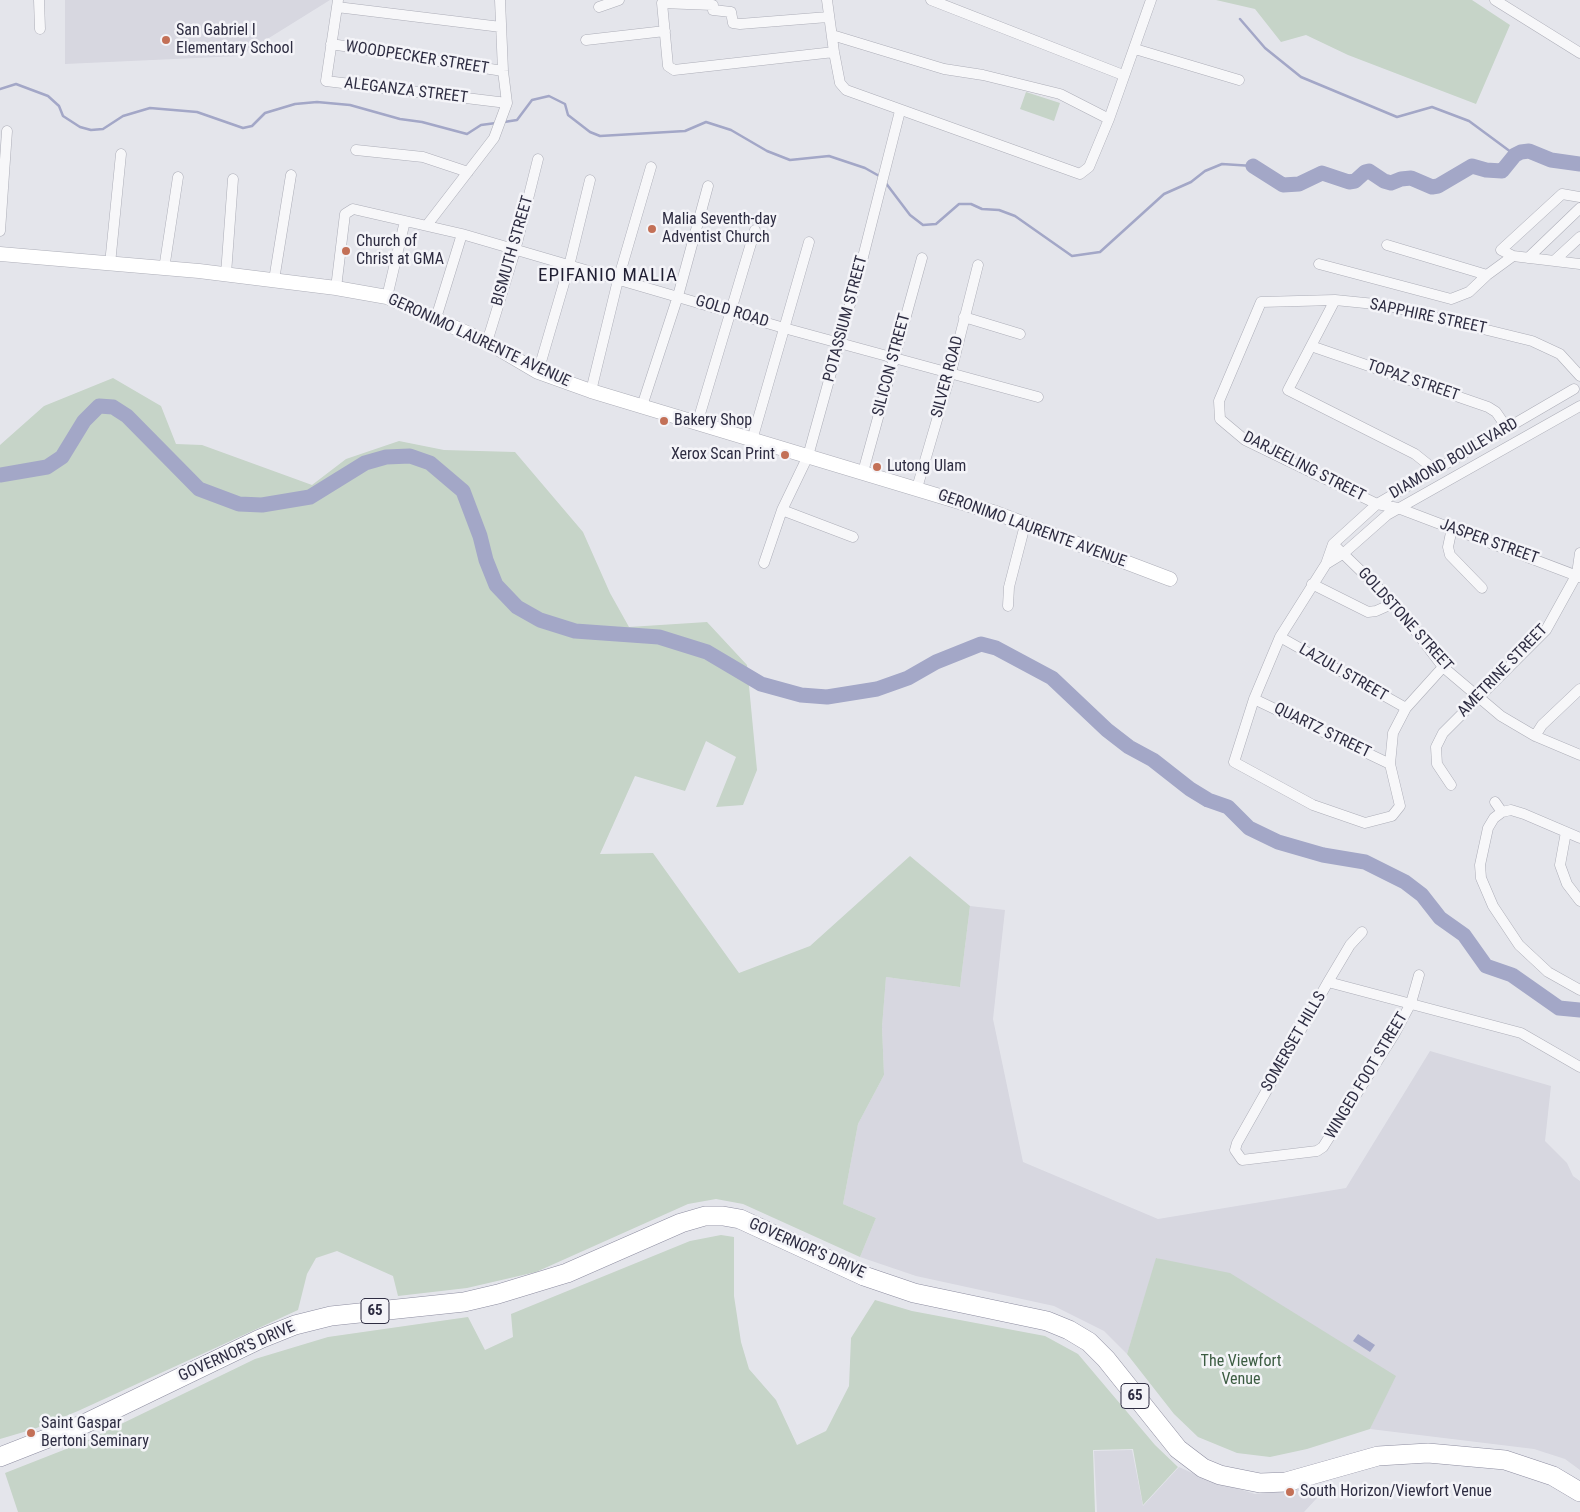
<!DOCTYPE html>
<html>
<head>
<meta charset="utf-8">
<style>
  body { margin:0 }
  canvas { display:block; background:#e4e5eb }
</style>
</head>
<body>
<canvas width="1580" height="1512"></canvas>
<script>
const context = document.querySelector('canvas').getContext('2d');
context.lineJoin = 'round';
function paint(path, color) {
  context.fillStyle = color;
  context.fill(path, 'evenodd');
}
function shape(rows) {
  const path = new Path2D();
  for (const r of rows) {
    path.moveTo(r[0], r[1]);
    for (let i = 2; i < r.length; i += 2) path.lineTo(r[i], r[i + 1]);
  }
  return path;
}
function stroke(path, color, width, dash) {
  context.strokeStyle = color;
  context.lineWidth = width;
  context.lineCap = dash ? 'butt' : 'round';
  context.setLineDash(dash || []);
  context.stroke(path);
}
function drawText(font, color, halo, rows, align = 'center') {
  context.font = font + ' "Roboto Condensed",sans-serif';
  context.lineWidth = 5;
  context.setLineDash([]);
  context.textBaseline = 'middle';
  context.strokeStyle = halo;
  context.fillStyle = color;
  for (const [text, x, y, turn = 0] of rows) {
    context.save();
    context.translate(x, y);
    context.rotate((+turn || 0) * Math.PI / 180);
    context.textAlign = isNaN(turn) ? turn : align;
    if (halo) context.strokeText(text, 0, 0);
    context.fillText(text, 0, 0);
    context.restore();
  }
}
paint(shape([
  [65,0,330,0,240,56,65,64],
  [970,906,1005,910,993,1019,1023,1162,1158,1219,1346,1188,1430,1051,1551,1086,1545,1141,1567,1163,1573,1176,1580,1181,1580,1470,1565,1459,1534,1449,1370,1429,1395,1376,1157,1258,1127,1354,1104,1331,1054,1306,916,1276,860,1257,876,1218,843,1204,858,1124,884,1075,882,1027,886,977,960,987],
  [1132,1450,1143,1506,1179,1467,1201,1477,1255,1494,1329,1485,1304,1512,1097,1512,1094,1451]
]), '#d7d7e0');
paint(shape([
  [1216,0,1472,0,1510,25,1476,104,1348,55,1306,35,1281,42,1255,9],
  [1026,92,1060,103,1054,121,1020,109],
  [113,378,161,406,176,444,202,445,312,485,346,459,399,441,444,450,515,452,583,532,610,593,629,627,707,622,747,665,757,770,743,805,716,807,736,757,706,741,685,791,635,776,600,854,653,853,739,973,810,946,910,856,970,906,960,987,886,977,882,1027,884,1075,858,1124,843,1204,876,1218,860,1257,743,1204,716,1199,688,1204,536,1272,467,1288,398,1296,393,1276,337,1251,316,1258,307,1274,298,1310,78,1411,34,1429,0,1439,0,445,44,406],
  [721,1235,734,1237,734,1296,741,1342,749,1369,776,1400,797,1445,826,1431,849,1386,851,1338,875,1300,912,1311,1045,1336,1078,1354,1155,1445,1178,1467,1143,1505,1133,1449,1093,1450,1095,1512,18,1512,5,1473,84,1442,255,1359,328,1337,468,1317,485,1350,513,1337,511,1314,690,1241],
  [1156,1258,1230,1273,1396,1376,1370,1429,1307,1449,1270,1457,1237,1453,1198,1437,1174,1414,1127,1354]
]), '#c6d4c8');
paint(shape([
  [1358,1334,1375,1345,1370,1352,1353,1341]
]), '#a3a7c7');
stroke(shape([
  [1240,19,1265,48,1301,77,1397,117,1432,107,1469,121,1515,155],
  [0,89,16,84,48,96,59,106,63,116,80,127,91,130,103,129,123,116,150,108,197,112,243,128,252,126,265,113,295,104,317,102,350,105,400,119,422,122,467,134,481,125,496,123],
  [504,122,517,120,532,100,549,96,565,104,568,115,590,132,600,136,685,131,706,122,731,130,767,151,790,160,829,156,865,168,881,177],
  [885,182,910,215,923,225,936,224,959,204,971,204,982,209,999,210,1015,216,1072,256,1100,252,1164,194,1191,182,1205,171,1222,164,1253,166]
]), '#a3a7c7', 2.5);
stroke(shape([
  [1253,166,1283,185,1299,184,1322,173,1349,182,1355,181,1365,172,1369,171,1384,181,1391,183,1401,179,1411,178,1432,187,1438,186,1472,166,1486,170,1502,171,1515,155,1521,152,1529,151,1551,160,1580,164],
  [0,475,47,467,62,457,84,421,99,406,113,407,127,416,199,489,239,504,262,505,310,497,365,463,386,457,410,456,430,463,463,491,480,536,486,560,496,585,517,607,540,620,575,631,659,637,707,652,761,684,801,695,827,697,877,689,908,678,936,662,981,644,996,648,1052,678,1107,730,1129,747,1153,760,1190,789,1208,800,1228,807,1249,828,1278,842,1323,855,1365,862,1405,882,1422,895,1440,918,1464,935,1486,966,1512,975,1559,1008,1580,1010]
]), '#a3a7c7', 15);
const street = shape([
  [39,0,40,29],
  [338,0,326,81,507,103],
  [827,0,834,52,840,83,846,90,1080,174,1089,167,1109,119,1151,0],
  [931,0,1123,75],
  [1495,0,1580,53],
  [337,7,501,27],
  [599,7,619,0],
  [828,17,740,24,733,23,731,12,713,10,713,5,662,3,668,66,674,70,834,52],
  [832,35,944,69,983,75,1060,94,1109,119],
  [586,40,665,31],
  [331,44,503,71],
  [1135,49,1239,80],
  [356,150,423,157,468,172],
  [427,225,494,138,507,103,503,71,500,0],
  [0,231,7,131],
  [1387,245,1487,275],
  [1513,256,1501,250,1562,194,1580,197],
  [1528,258,1580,208],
  [1555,260,1580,237],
  [110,264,121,154],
  [1319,264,1451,299,1469,292,1487,275,1513,256,1580,264],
  [164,269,178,177],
  [226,274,233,179],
  [274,280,291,175],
  [336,288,345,214,353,209,462,234,784,328,1038,397],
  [387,297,405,221],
  [1335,300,1288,390,1415,454,1435,470],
  [964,317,1020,334],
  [436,318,462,234],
  [487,342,515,251,538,159],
  [1311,346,1488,407,1496,412,1507,428],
  [538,372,569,266,590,180],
  [1580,376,1560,354,1532,341,1385,305,1335,300,1261,302,1219,401,1220,419,1245,440,1377,504,1398,508,1580,577],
  [591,391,618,280,651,167],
  [642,406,678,296,708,186],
  [697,424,755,230],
  [752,440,809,242],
  [863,472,922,258],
  [917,488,951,372,978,265],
  [782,510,853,537],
  [1452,528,1448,547,1450,555,1482,588],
  [1333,544,1394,603,1443,667,1501,716,1535,736,1580,755],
  [764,563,782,510,808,456,862,261,900,111],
  [1326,564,1344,553,1387,515,1580,406],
  [1312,584,1368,612,1376,611,1394,603],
  [1008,606,1009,587,1025,525],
  [1280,637,1406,708],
  [1443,667,1406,708,1393,733,1390,764,1400,806,1392,816,1365,823,1313,805,1234,762,1254,699,1280,637,1326,564,1333,544,1377,504,1574,389],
  [1254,699,1390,764],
  [1535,736,1542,725,1580,689],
  [1451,785,1437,764,1436,747,1443,733,1546,630,1577,574,1580,553],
  [1495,802,1502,812],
  [1566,832,1560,865,1567,884,1580,901],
  [1580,838,1524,814,1511,810,1502,812,1494,818,1488,828,1480,865,1481,878,1493,906,1519,945,1548,972,1580,990],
  [1362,932,1350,945,1328,982,1237,1143,1235,1150,1242,1160,1317,1151,1323,1147,1395,1033,1411,1003,1419,975],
  [1328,982,1521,1033,1580,1067]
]);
const secondary = shape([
  [0,254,199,271,336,288,387,297,487,342,538,372,591,391,996,513,1170,579]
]);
const highway = shape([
  [0,1457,84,1424,260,1339,295,1325,331,1316,464,1302,498,1294,567,1273,681,1223,705,1216,723,1216,740,1219,864,1276,914,1293,1047,1321,1069,1330,1089,1342,1106,1359,1178,1449,1203,1468,1220,1475,1260,1483,1286,1482,1378,1456,1428,1453,1505,1460,1553,1476,1580,1492]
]);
stroke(street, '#adaeb8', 11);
stroke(secondary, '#adaeb8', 15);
stroke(highway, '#8d8da0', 20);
stroke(street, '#f7f7f9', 10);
stroke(secondary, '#fff', 14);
stroke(highway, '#fff', 19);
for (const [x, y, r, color] of [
  [166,40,5,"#c37057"],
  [652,229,5,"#c37057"],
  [346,251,5,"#c37057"],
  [664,421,5,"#c37057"],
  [785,455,5,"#c37057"],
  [877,467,5,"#c37057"],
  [31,1433,5,"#c37057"],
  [1290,1492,5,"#c37057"]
]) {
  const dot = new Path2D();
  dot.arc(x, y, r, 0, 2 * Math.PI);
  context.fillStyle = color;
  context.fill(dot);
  stroke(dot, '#f4f4f8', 2);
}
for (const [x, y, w] of [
  [375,1311,28],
  [1135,1396,28]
]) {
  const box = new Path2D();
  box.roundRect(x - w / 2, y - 12.5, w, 25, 4);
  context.fillStyle = '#f4f4f8';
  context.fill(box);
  stroke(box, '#2e2d42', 1);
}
drawText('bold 15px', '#2e2d42', null, [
  ["65",375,1311],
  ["65",1135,1396]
]);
drawText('16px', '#2e2d42', '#f4f4f8', [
  ["San Gabriel I",176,31],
  ["Elementary School",176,49],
  ["Malia Seventh-day",662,220],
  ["Adventist Church",662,238],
  ["Church of",356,242],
  ["Christ at GMA",356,260],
  ["Bakery Shop",674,421],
  ["Xerox Scan Print",775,455,"right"],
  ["Lutong Ulam",887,467],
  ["Saint Gaspar",41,1424],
  ["Bertoni Seminary",41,1442],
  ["South Horizon/Viewfort Venue",1300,1492]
], 'left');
drawText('16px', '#2e2d42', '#f4f4f8', [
  ["WOODPECKER STREET",417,58,9],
  ["ALEGANZA STREET",406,91,7],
  ["BISMUTH STREET",513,251,-74],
  ["GOLD ROAD",732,312,17],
  ["SAPPHIRE STREET",1428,317,12],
  ["POTASSIUM STREET",846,319,-75],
  ["GERONIMO LAURENTE AVENUE",479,341,25],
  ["SILICON STREET",892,365,-75],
  ["SILVER ROAD",948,377,-75],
  ["TOPAZ STREET",1413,381,19],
  ["DIAMOND BOULEVARD",1454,459,-30],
  ["DARJEELING STREET",1304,467,27],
  ["GERONIMO LAURENTE AVENUE",1032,529,20],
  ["JASPER STREET",1489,542,20],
  ["GOLDSTONE STREET",1405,620,48],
  ["AMETRINE STREET",1503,671,-46],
  ["LAZULI STREET",1343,673,30],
  ["QUARTZ STREET",1322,731,26],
  ["SOMERSET HILLS",1294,1042,-60],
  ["WINGED FOOT STREET",1367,1076,-59],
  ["GOVERNOR'S DRIVE",807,1249,24],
  ["GOVERNOR'S DRIVE",237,1352,-24]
]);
drawText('16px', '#3c5c42', '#f4f4f8', [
  ["The Viewfort",1241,1362],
  ["Venue",1241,1380]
]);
context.letterSpacing = '1px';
drawText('19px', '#201f33', '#f4f4f8', [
  ["EPIFANIO MALIA",608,276]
]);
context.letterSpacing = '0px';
</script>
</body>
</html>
